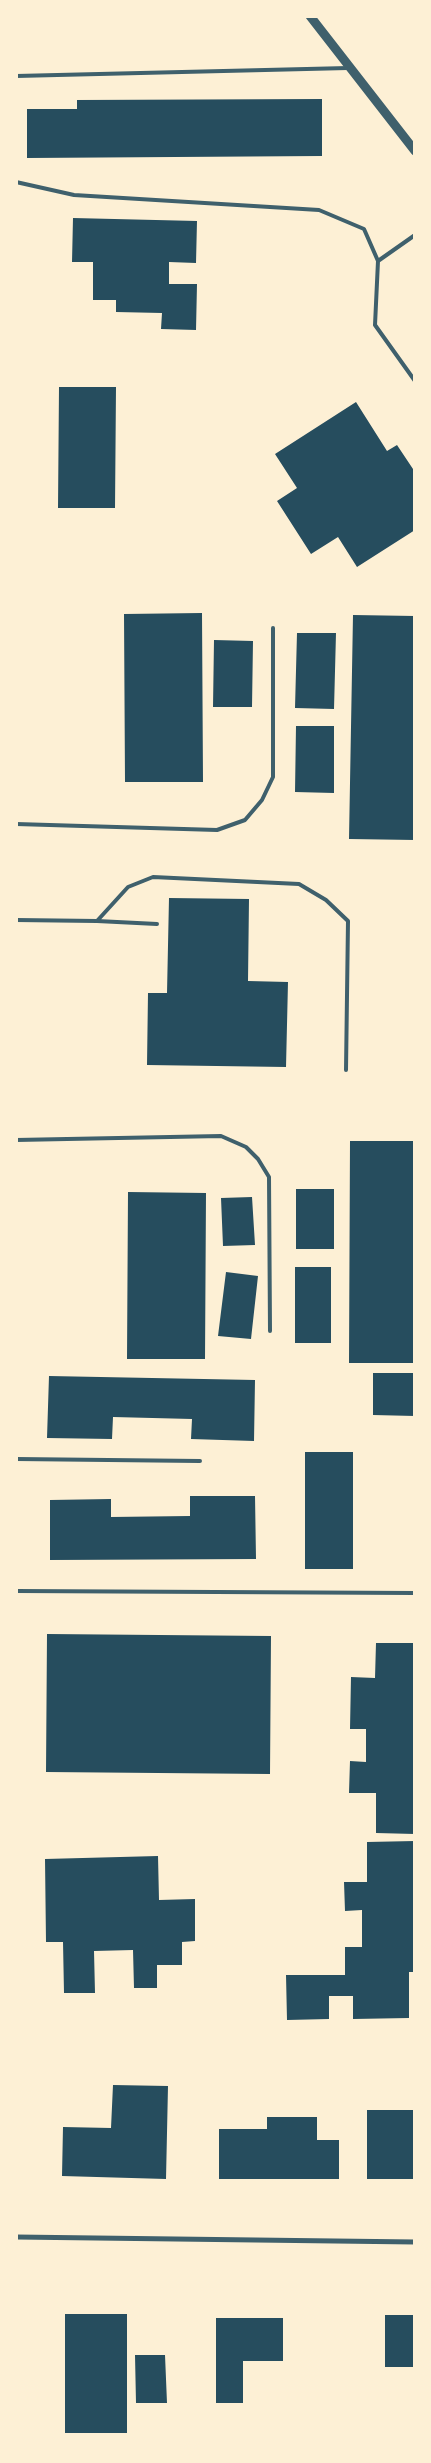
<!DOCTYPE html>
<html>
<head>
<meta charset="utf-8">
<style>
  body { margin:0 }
  #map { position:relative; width:431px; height:2463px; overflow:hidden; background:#fdf0d5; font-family:Rubik,sans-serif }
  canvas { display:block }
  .frame { position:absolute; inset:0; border:18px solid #fdf0d5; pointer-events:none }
</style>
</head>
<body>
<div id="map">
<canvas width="431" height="2463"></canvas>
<div class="frame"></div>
</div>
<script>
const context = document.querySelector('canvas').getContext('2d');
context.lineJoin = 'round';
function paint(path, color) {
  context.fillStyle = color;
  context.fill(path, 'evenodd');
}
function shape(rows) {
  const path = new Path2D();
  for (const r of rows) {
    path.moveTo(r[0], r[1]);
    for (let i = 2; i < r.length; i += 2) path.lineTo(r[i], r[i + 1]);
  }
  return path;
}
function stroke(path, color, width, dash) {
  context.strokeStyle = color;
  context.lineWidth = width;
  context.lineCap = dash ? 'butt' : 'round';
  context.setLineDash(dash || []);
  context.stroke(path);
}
paint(shape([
  [322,99,322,156,27,158,27,109,77,109,77,100],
  [73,218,197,221,196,263,169,262,169,284,197,284,196,330,161,329,162,313,116,312,116,300,93,300,93,262,72,262],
  [59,387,116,387,115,508,58,508],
  [356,402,387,451,397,445,415,472,415,530,357,567,338,537,311,554,277,501,297,488,275,454],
  [202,613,203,782,125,782,124,614],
  [353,615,415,616,415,840,349,839],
  [297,633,336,633,334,709,295,708],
  [214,640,253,641,252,707,213,707],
  [296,726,334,726,334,793,295,792],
  [169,898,249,899,248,981,288,982,286,1067,147,1065,148,993,167,993],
  [350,1141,415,1141,415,1363,349,1363],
  [296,1189,334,1189,334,1249,296,1249],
  [128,1192,206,1193,205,1359,127,1359],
  [252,1197,255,1245,223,1246,221,1198],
  [295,1267,331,1267,331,1343,295,1343],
  [226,1272,258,1276,251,1339,218,1336],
  [373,1373,415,1373,415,1416,373,1415],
  [49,1376,255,1380,254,1441,191,1439,192,1419,113,1417,112,1439,47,1438],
  [305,1452,353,1452,353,1569,305,1569],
  [190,1496,255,1496,256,1559,50,1560,50,1500,111,1499,111,1517,190,1516],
  [47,1634,271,1636,270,1774,46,1772],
  [376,1643,415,1643,415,1834,376,1833,376,1793,349,1793,350,1761,366,1762,366,1729,350,1729,351,1677,375,1678],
  [415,1841,415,1972,409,1972,409,2018,353,2019,353,1996,329,1996,329,2019,287,2020,286,1975,345,1975,345,1947,362,1947,362,1910,345,1911,344,1882,367,1882,367,1842],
  [158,1856,159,1900,195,1899,195,1941,182,1942,182,1965,157,1965,157,1988,134,1988,133,1950,94,1951,95,1993,64,1993,63,1942,46,1942,45,1859],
  [113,2085,168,2086,166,2179,62,2176,63,2127,111,2128],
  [367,2110,415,2110,415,2179,367,2179],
  [267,2117,317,2117,317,2140,339,2140,339,2179,219,2179,219,2129,267,2129],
  [65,2314,127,2314,127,2433,65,2433],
  [385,2315,415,2315,415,2367,385,2367],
  [216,2318,283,2318,283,2361,243,2361,243,2403,216,2403],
  [135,2355,165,2355,167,2403,136,2403]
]), '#264d5e');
stroke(shape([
  [16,76,348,68],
  [16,182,74,195,319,210,364,229,378,261,375,325,415,381],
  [378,261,415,235],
  [16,824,217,830,245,820,262,800,273,777,273,628],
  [16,920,97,921,128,887,153,877,299,884,326,900,348,921,346,1070],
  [97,921,157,924],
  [16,1140,221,1136,246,1147,258,1159,269,1177,270,1331],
  [16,1459,200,1461],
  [16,1591,415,1593]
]), '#3f606c', 4);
stroke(shape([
  [16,2237,415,2242]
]), '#3f606c', 5);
stroke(shape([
  [310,16,415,151]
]), '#3f606c', 9);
</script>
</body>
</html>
